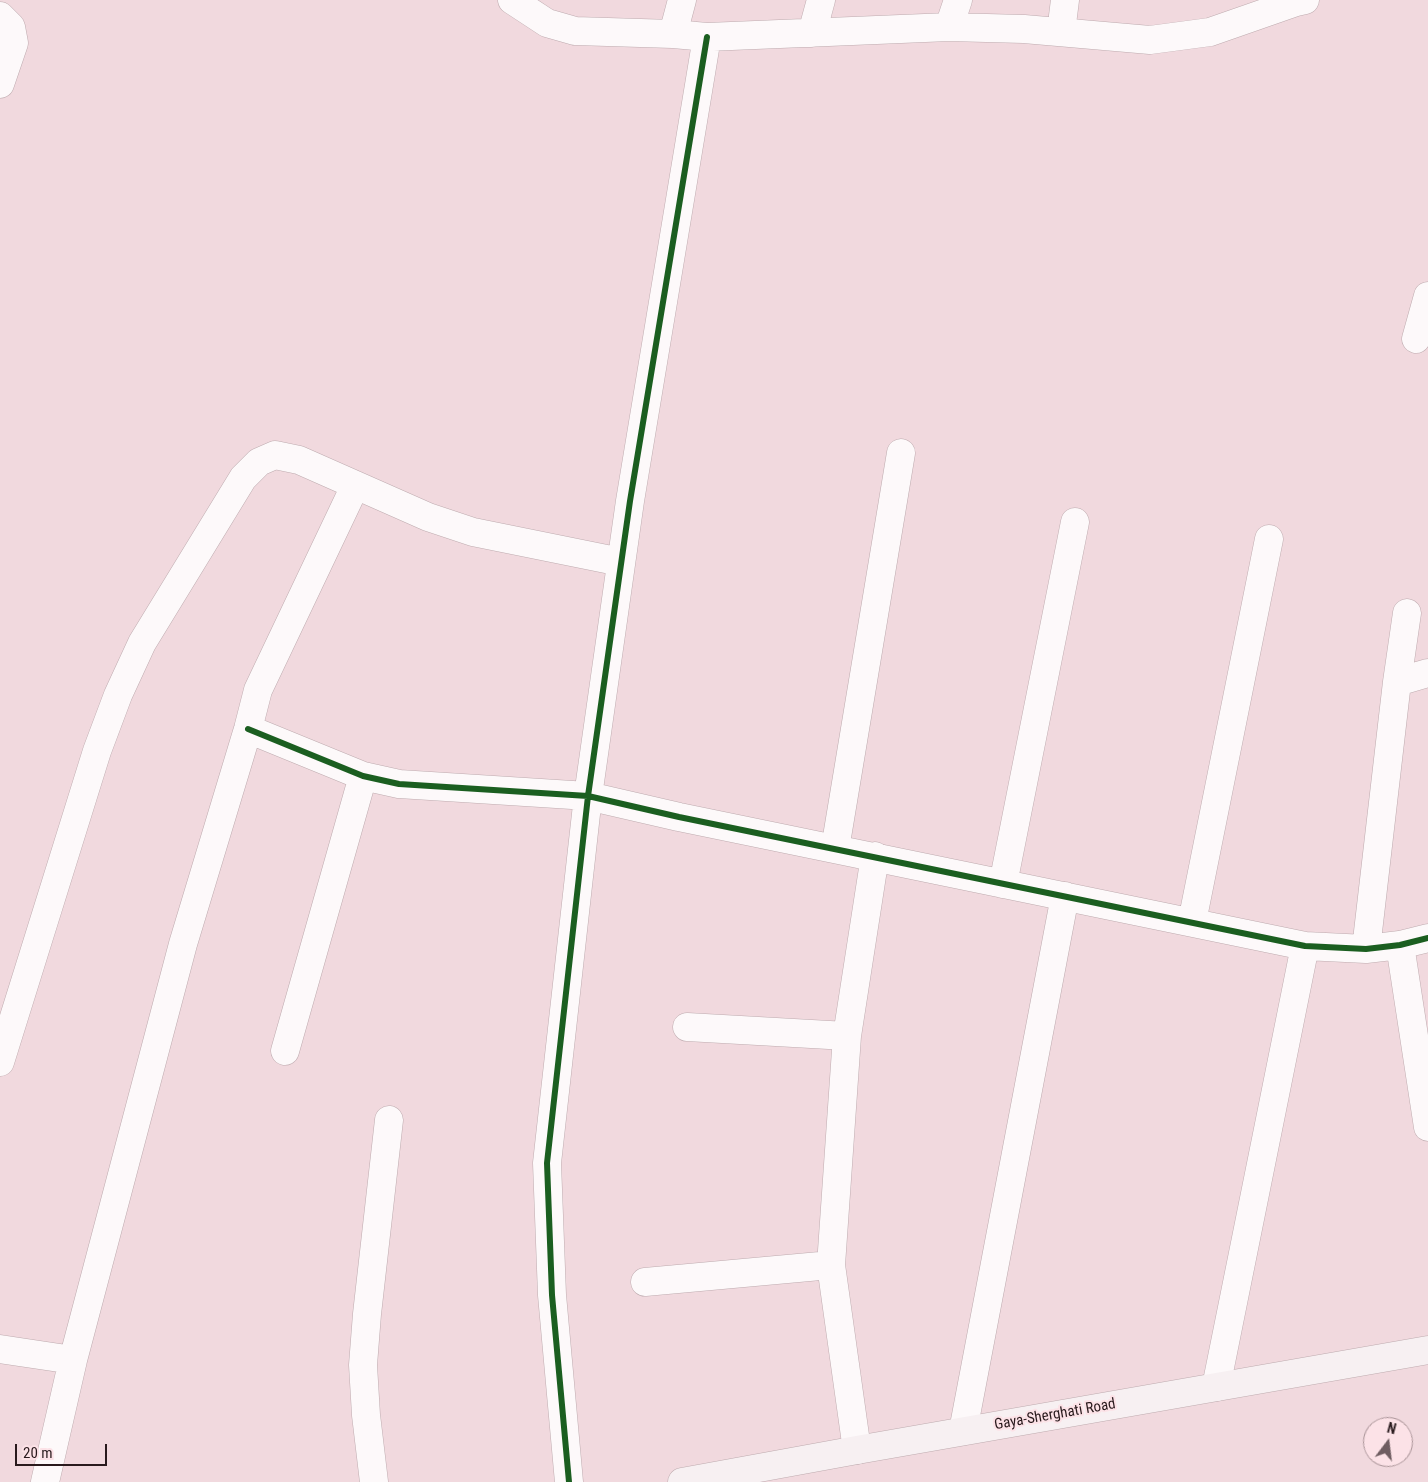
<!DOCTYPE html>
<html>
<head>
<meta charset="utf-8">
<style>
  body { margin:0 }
  #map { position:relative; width:1428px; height:1482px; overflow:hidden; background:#f1d9de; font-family:"Roboto Condensed",sans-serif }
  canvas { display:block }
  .north { position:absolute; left:1363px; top:1417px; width:50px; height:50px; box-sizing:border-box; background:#fce2e7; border:1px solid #a89296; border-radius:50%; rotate:15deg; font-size:14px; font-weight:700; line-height:20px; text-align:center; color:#291a1d }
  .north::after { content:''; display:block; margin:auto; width:18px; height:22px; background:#6f5d61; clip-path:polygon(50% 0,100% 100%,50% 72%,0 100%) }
  .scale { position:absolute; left:15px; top:1444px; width:92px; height:22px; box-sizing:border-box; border:2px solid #291a1d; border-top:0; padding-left:6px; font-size:15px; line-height:18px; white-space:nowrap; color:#291a1d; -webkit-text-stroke:4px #fce2e7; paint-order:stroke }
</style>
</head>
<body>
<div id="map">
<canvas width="1428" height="1482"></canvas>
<div class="north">N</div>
<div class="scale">20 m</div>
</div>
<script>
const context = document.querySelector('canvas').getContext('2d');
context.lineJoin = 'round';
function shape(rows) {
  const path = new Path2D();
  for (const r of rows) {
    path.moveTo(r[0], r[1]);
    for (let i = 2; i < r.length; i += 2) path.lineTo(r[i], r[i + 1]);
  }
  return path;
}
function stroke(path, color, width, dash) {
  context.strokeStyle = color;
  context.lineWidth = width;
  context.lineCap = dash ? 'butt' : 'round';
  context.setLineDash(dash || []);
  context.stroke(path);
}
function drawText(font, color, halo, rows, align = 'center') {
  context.font = font + ' "Roboto Condensed",sans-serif';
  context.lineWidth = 4;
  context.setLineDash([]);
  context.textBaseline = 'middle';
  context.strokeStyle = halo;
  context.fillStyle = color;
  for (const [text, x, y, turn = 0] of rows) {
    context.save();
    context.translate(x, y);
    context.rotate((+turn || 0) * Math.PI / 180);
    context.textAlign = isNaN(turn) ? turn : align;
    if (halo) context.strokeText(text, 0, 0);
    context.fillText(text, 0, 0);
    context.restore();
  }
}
const street = shape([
  [512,0,547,23,575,31,673,34],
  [682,0,673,34,707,37,949,27,1024,29,1150,40,1210,32,1296,2,1305,0],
  [0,16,11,27,14,43,0,84],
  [949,27,958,0],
  [1061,32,1065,0],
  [812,33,821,0],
  [1416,339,1428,296],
  [1397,682,1407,613],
  [248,729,363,776,399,784,588,796,679,817,1305,946,1366,949,1400,945,1428,938],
  [835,849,901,453],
  [1003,884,1075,522],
  [1192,922,1269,539],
  [1400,945,1428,1127],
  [1366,949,1397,682,1428,673],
  [687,1027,847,1036],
  [285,1051,363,776],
  [0,1062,97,751,118,695,142,643,243,478,259,462,275,455,299,460,428,517,473,532,621,562],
  [645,1282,831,1265],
  [0,1349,73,1360],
  [1216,1387,1305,946],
  [963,1431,1065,896],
  [857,1450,831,1265,847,1036,875,856],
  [45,1482,73,1360,183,944,248,729,258,690,355,486],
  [374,1482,366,1415,363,1365,367,1314,389,1120],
  [569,1482,552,1295,547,1163,588,796,630,501,707,37]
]);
const secondary = shape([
  [682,1482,857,1450,1428,1350]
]);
stroke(street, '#beabaf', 29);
stroke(secondary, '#beabaf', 29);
stroke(street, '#fdf9fa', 28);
stroke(secondary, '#f7f0f2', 28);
stroke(shape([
  [248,729,363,776,399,784,588,796,679,817,1305,946,1366,949,1400,945,1428,938],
  [569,1482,552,1295,547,1163,588,796,630,501,707,37]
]), '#1b5e20', 6);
drawText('15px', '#291a1d', '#fce2e7', [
  ["Gaya-Sherghati Road",1055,1415,-10]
]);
</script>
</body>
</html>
